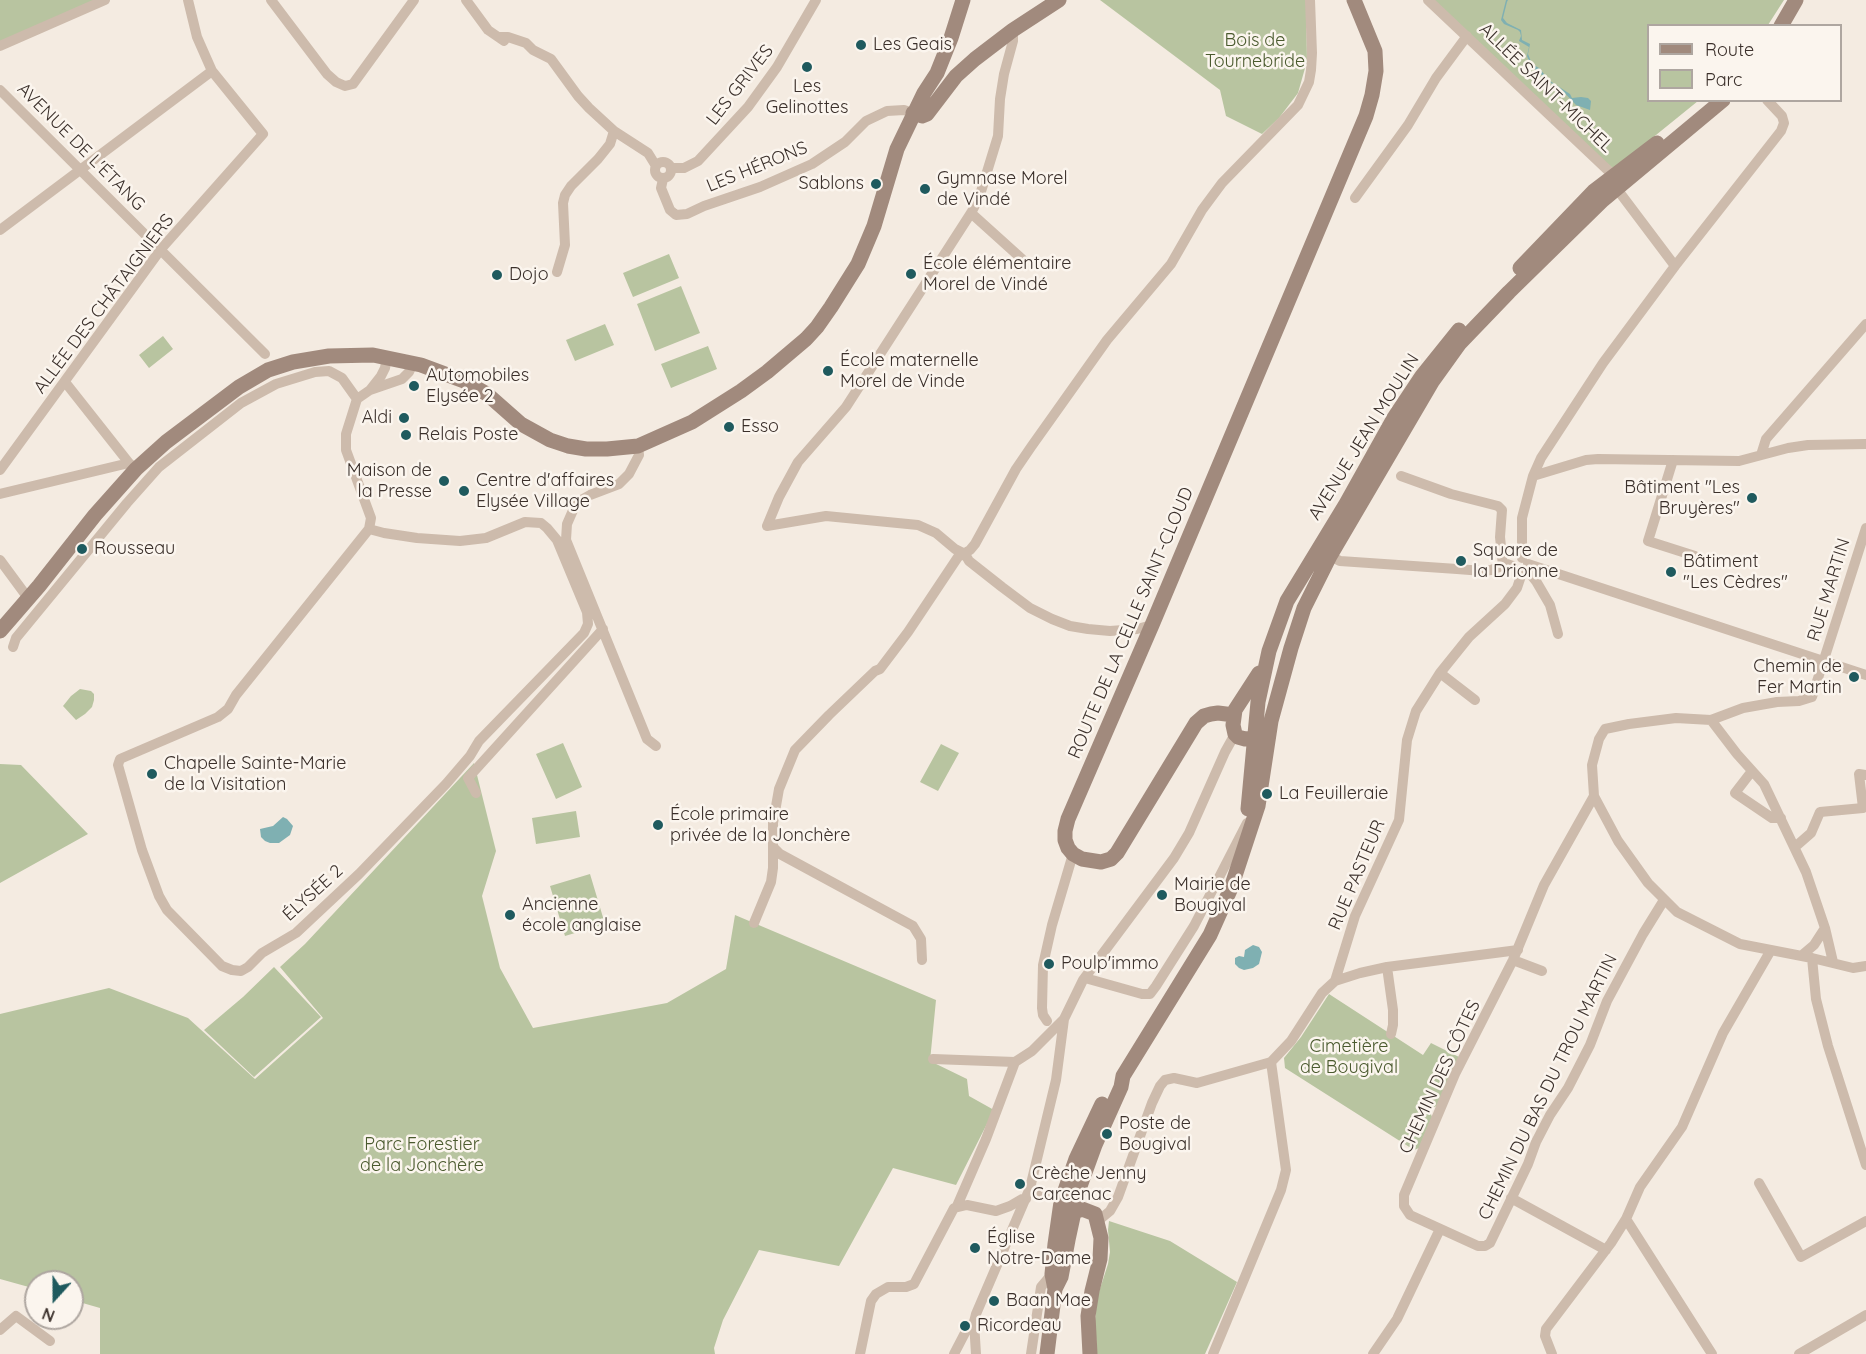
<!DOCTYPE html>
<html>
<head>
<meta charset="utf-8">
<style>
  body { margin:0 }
  #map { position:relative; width:1866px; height:1354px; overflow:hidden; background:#f4ebe1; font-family:Quicksand,sans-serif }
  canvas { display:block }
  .legend { position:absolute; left:1647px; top:24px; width:195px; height:78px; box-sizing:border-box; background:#fbf5ee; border:2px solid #aea6a0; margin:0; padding:8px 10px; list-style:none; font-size:18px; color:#3b302b }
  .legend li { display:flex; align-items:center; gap:12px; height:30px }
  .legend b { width:30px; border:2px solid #aea6a0 }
  .north { position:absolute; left:24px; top:1270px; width:60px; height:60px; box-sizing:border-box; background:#fbf5ee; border:2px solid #aea6a0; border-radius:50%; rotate:201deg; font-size:16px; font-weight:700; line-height:24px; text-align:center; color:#3b302b }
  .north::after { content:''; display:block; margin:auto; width:21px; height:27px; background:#1f5a5e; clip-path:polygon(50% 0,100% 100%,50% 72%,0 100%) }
</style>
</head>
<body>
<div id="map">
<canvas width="1866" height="1354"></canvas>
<ul class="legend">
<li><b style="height:8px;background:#a18a7d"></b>Route</li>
<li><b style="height:16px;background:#b8c4a0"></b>Parc</li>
</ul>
<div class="north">N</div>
</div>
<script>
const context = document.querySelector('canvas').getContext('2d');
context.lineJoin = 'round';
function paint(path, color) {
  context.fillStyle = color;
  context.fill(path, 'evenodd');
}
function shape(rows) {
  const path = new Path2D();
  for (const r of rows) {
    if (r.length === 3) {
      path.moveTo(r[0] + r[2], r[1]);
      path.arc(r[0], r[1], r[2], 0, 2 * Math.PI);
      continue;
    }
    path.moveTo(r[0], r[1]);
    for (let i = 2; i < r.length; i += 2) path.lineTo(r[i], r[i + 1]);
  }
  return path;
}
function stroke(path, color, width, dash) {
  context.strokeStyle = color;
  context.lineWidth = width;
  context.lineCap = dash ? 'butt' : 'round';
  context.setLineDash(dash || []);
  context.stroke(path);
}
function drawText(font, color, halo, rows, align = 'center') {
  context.font = font + ' Quicksand,sans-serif';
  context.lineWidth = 5;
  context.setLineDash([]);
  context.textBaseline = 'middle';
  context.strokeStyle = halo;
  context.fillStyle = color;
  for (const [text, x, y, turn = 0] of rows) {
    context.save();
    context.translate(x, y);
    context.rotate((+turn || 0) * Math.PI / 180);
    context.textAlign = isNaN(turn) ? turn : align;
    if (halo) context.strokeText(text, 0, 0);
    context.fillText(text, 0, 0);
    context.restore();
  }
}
paint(shape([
  [0,0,96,0,0,43],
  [1100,0,1306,0,1307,61,1298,93,1279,118,1262,134,1226,116,1220,90],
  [1433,0,1784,0,1768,25,1648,26,1648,100,1698,101,1614,169,1604,161],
  [669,254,679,278,633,297,623,273],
  [681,286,700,333,655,351,637,304],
  [605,324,614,345,575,361,566,340],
  [163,336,173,349,149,368,139,355],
  [708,346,717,369,671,388,661,364],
  [80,689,91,691,94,694,94,700,92,707,85,714,76,720,63,706,71,696],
  [563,743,582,787,556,799,536,754],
  [941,744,959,753,938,791,920,782],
  [474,763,496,851,482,896,500,968,533,1028,667,1003,726,969,735,915,936,1000,930,1061,967,1079,969,1096,994,1110,956,1185,893,1168,839,1266,759,1250,723,1320,714,1348,715,1354,100,1354,100,1308,72,1300,72,1282,36,1282,36,1289,0,1279,0,1014,109,988,188,1018,255,1079,323,1018,280,967,305,944],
  [0,764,21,765,88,834,0,883],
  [576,811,580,837,536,844,532,818],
  [590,874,605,924,565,936,550,886],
  [274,967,321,1017,254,1077,204,1030,243,997],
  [1329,994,1423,1055,1431,1043,1459,1057,1437,1106,1429,1109,1432,1117,1419,1148,1414,1150,1285,1068,1284,1058,1301,1037],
  [1109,1221,1170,1241,1237,1282,1205,1354,1097,1354,1095,1321,1097,1298,1108,1264,1110,1252,1108,1230]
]), '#b8c4a0');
paint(shape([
  [1506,0,1508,0,1507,2,1503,18,1507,23,1521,30,1522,40,1530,44,1528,54,1532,64,1539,68,1550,81,1570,94,1572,98,1581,97,1588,98,1591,101,1590,110,1576,105,1562,90,1548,81,1539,72,1531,67,1527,56,1529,47,1519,41,1521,36,1520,32,1518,30,1504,24,1501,20],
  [283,817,287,819,293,826,290,835,279,843,270,843,265,841,261,837,260,829,273,826],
  [1253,945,1259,947,1262,952,1259,964,1253,968,1244,970,1239,968,1235,964,1235,958,1239,956,1244,957,1245,950]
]), '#7fb0b2');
stroke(shape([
  [271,0,327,74,336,82,345,86,353,84,414,0],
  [466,0,488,30,504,41],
  [1428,0,1614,176],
  [499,37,508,37,526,43,533,50,551,59,578,96,589,108,614,131,648,153,656,166],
  [0,46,105,0],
  [0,90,265,354],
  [663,170,8],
  [671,168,684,168,698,161,748,107,777,67,816,0],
  [663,179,661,188,670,210,676,215,687,214,704,206,760,187,812,164,845,142,866,121,887,111,904,110,913,113],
  [1355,198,1408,125,1436,78,1467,36],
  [971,213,1022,259],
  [0,230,212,71],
  [1675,266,1781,131,1784,123,1782,116,1767,100],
  [557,272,565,245,563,203,565,195,571,186,598,159,610,144,614,131],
  [387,357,385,368,381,376,370,390,402,379,409,372,413,363],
  [65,382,129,463],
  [638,446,639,455,629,474,619,484,590,495,581,500,574,508,567,524,566,540,647,739,656,746],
  [1761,455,1766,439,1866,324],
  [1673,460,1648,541,1695,556],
  [0,470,161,249,263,134,212,71,197,37,188,0],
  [1401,476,1451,494,1498,506,1502,510,1500,537,1503,566],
  [1533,476,1586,460,1598,459,1739,461,1788,448,1808,445,1866,444],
  [0,494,129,463,136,469],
  [767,526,779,497,798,462,846,407,971,213,979,198,998,136,1000,99,1004,74,1013,41,1013,30],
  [767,526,826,516,918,525,936,533,955,549,965,554],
  [1866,528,1812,697,1799,701,1777,702,1743,708,1711,720,1676,718,1629,724,1605,729,1599,739,1592,765,1594,796,1618,841,1648,883,1677,912,1740,944,1812,958,1853,968,1866,966],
  [369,529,384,533,417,538,460,541,486,538,525,522,541,523,547,528,557,540,587,612,588,624,584,633,479,741,470,756,446,784,359,874,296,933,262,953,248,967,241,971,232,970,222,966,167,910,159,896,142,850,118,765,120,759,218,717,228,709,236,695,369,529,371,518,346,450,346,434,357,399,370,390],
  [965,554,969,561,1002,587,1030,608,1052,619,1070,626,1088,629,1110,631,1137,629,1152,625],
  [1330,556,1340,561,1457,569,1483,571,1491,570,1507,564,1513,566],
  [1522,558,1522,518,1533,476,1541,458,1603,363,1675,266,1617,189],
  [0,560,28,598],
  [1528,564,1866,675],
  [1527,570,1536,581,1550,605,1558,634],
  [13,647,16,638,127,503,159,467,241,403,276,384,315,372,329,371,342,378,357,399],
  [1440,673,1475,700],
  [1711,720,1737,754,1764,784,1806,872,1825,928,1833,962],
  [1752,771,1735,793,1772,818,1781,818],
  [476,793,468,778,603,629],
  [1594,796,1544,885,1513,960,1455,1074,1404,1195,1404,1206,1410,1215,1478,1246,1485,1246,1490,1243,1528,1164,1536,1142,1550,1115,1568,1088,1590,1045,1607,1001,1643,934,1664,900],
  [773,847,780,854,913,926,921,939,922,960],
  [1795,847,1811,833,1820,812,1863,808,1859,774,1866,775],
  [754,923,771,882,773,868,773,823,779,789,795,750,829,715,875,671,880,669,908,632,958,557,970,550,975,544,1016,469,1031,447,1107,340,1171,264,1202,210,1222,183,1298,105,1309,82,1311,70,1312,53,1310,0],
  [1801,956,1814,945,1825,928],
  [1812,958,1816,999,1828,1046,1866,1165],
  [1513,960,1542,971],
  [1387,967,1393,1010,1393,1025,1391,1034],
  [1085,978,1142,994,1150,994,1156,986,1194,926,1247,823],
  [1335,981,1360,973,1387,967,1518,950],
  [1047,1021,1043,1015,1042,1008,1043,965,1052,925,1073,854],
  [933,1059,1015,1062],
  [1271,1062,1291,1041,1322,993,1335,981,1355,916,1399,820,1407,740,1416,711,1440,673,1469,637,1505,604,1517,588,1522,573],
  [1759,1183,1801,1257,1866,1221],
  [1030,1188,1056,1197,1061,1202],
  [1511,1198,1606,1250],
  [957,1206,986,1139,1015,1062,1032,1051,1064,1019],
  [1626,1219,1712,1354],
  [1098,1221,1110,1211,1118,1197,1152,1103,1160,1086,1165,1080,1174,1078,1197,1083,1271,1062],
  [0,1330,16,1316,50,1341],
  [860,1354,871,1301,876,1294,888,1287,906,1287,914,1284,954,1208,967,1205,996,1211,1010,1206,1022,1199,1026,1199],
  [954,1354,967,1329,974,1322],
  [976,1354,974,1322,976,1314,1030,1188,1056,1080,1064,1019,1083,980,1174,858,1189,833,1225,752,1235,734],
  [1031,1354,1041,1287,1052,1274],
  [1213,1354,1281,1190,1286,1170,1271,1062],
  [1373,1354,1397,1319,1440,1229],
  [1552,1354,1545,1336,1546,1329,1611,1243,1626,1219,1640,1187,1682,1127,1723,1033,1771,950],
  [1799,1354,1866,1315]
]), '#cdbbac', 10);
stroke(shape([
  [1781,26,1796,0],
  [913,113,922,116,927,114,956,76,975,59,1013,30,1059,0],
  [1520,268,1594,191,1657,143],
  [0,631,39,586,95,515,136,469,166,442,239,387,268,370,293,362,329,356,373,355,421,365,464,381,487,394,521,424,550,440,568,446,586,449,607,449,638,446,692,422,741,391,767,372,806,339,817,327,831,307,858,264,874,226,897,149,924,93,937,73,951,38,963,0],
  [1259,673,1235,710,1233,725,1235,734,1238,737,1245,739,1263,737],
  [1234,715,1218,713,1211,714,1204,716,1196,723,1117,853,1111,859,1101,862,1082,859,1073,854,1068,848,1065,840,1065,831,1068,819,1152,625,1366,116,1372,95,1376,71,1375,51,1354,0],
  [1248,809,1258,702,1269,651,1287,601,1346,504,1394,418,1422,376,1459,330],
  [1073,1213,1082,1209,1095,1214,1101,1238,1100,1259,1092,1291,1088,1316,1090,1354],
  [1055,1289,1061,1277,1068,1240,1079,1189,1095,1145,1121,1087,1123,1076,1210,935,1231,888,1258,806,1271,721,1291,648,1304,608,1330,556,1432,382,1460,343,1509,292,1603,200,1723,100],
  [1047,1354,1055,1289,1052,1274,1055,1244,1061,1202,1076,1159,1102,1104]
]), '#a18a7d', 15);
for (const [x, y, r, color] of [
  [861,45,6,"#1f5a5e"],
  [807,67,6,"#1f5a5e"],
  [876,184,6,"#1f5a5e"],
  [925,189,6,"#1f5a5e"],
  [911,274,6,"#1f5a5e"],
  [497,275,6,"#1f5a5e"],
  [828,371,6,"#1f5a5e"],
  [414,386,6,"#1f5a5e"],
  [404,418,6,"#1f5a5e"],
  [729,427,6,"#1f5a5e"],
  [406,435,6,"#1f5a5e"],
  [444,481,6,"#1f5a5e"],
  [464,491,6,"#1f5a5e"],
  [1752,498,6,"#1f5a5e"],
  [82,549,6,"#1f5a5e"],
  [1461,561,6,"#1f5a5e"],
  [1671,572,6,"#1f5a5e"],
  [1854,677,6,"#1f5a5e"],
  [152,774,6,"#1f5a5e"],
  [1267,794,6,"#1f5a5e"],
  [658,825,6,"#1f5a5e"],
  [1162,895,6,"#1f5a5e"],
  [510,915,6,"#1f5a5e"],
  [1049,964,6,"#1f5a5e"],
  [1107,1134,6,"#1f5a5e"],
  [1020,1184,6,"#1f5a5e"],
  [975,1248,6,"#1f5a5e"],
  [994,1301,6,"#1f5a5e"],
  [965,1326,6,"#1f5a5e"]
]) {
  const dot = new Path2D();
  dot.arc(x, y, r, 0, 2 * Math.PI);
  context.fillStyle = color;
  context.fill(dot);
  stroke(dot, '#fbf5ee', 2);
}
drawText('18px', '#4a5a2e', '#fbf5ee', [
  ["Bois de",1255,41],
  ["Tournebride",1255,62],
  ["Cimetière",1349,1047],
  ["de Bougival",1349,1068],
  ["Parc Forestier",422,1145],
  ["de la Jonchère",422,1166]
]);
drawText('18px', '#3b302b', '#fbf5ee', [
  ["Les Geais",873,45],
  ["Les",807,87,"center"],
  ["Gelinottes",807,108,"center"],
  ["Gymnase Morel",937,179],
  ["de Vindé",937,200],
  ["Sablons",864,184,"right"],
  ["École élémentaire",923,264],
  ["Morel de Vindé",923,285],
  ["Dojo",509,275],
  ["École maternelle",840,361],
  ["Morel de Vinde",840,382],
  ["Automobiles",426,376],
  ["Elysée 2",426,397],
  ["Aldi",392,418,"right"],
  ["Esso",741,427],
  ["Relais Poste",418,435],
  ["Maison de",432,471,"right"],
  ["la Presse",432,492,"right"],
  ["Centre d'affaires",476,481],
  ["Elysée Village",476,502],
  ["Bâtiment \"Les",1740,488,"right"],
  ["Bruyères\"",1740,509,"right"],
  ["Rousseau",94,549],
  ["Square de",1473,551],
  ["la Drionne",1473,572],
  ["Bâtiment",1683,562],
  ["\"Les Cèdres\"",1683,583],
  ["Chemin de",1842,667,"right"],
  ["Fer Martin",1842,688,"right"],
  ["Chapelle Sainte-Marie",164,764],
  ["de la Visitation",164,785],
  ["La Feuilleraie",1279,794],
  ["École primaire",670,815],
  ["privée de la Jonchère",670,836],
  ["Mairie de",1174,885],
  ["Bougival",1174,906],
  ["Ancienne",522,905],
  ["école anglaise",522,926],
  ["Poulp'immo",1061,964],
  ["Poste de",1119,1124],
  ["Bougival",1119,1145],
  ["Crèche Jenny",1032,1174],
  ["Carcenac",1032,1195],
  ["Église",987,1238],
  ["Notre-Dame",987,1259],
  ["Baan Mae",1006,1301],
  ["Ricordeau",977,1326]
], 'left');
drawText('18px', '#3b302b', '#fbf5ee', [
  ["LES GRIVES",740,85,-52],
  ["ALLÉE SAINT-MICHEL",1546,88,44],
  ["AVENUE DE L'ÉTANG",81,147,45],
  ["LES HÉRONS",757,167,-22],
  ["ALLÉE DES CHÂTAIGNIERS",104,304,-53],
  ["AVENUE JEAN MOULIN",1364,437,-58],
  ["RUE MARTIN",1829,590,-73],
  ["ROUTE DE LA CELLE SAINT-CLOUD",1131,623,-67],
  ["RUE PASTEUR",1357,875,-67],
  ["ÉLYSÉE 2",313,893,-42],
  ["CHEMIN DES CÔTES",1440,1077,-65],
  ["CHEMIN DU BAS DU TROU MARTIN",1548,1087,-64]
]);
</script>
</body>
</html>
